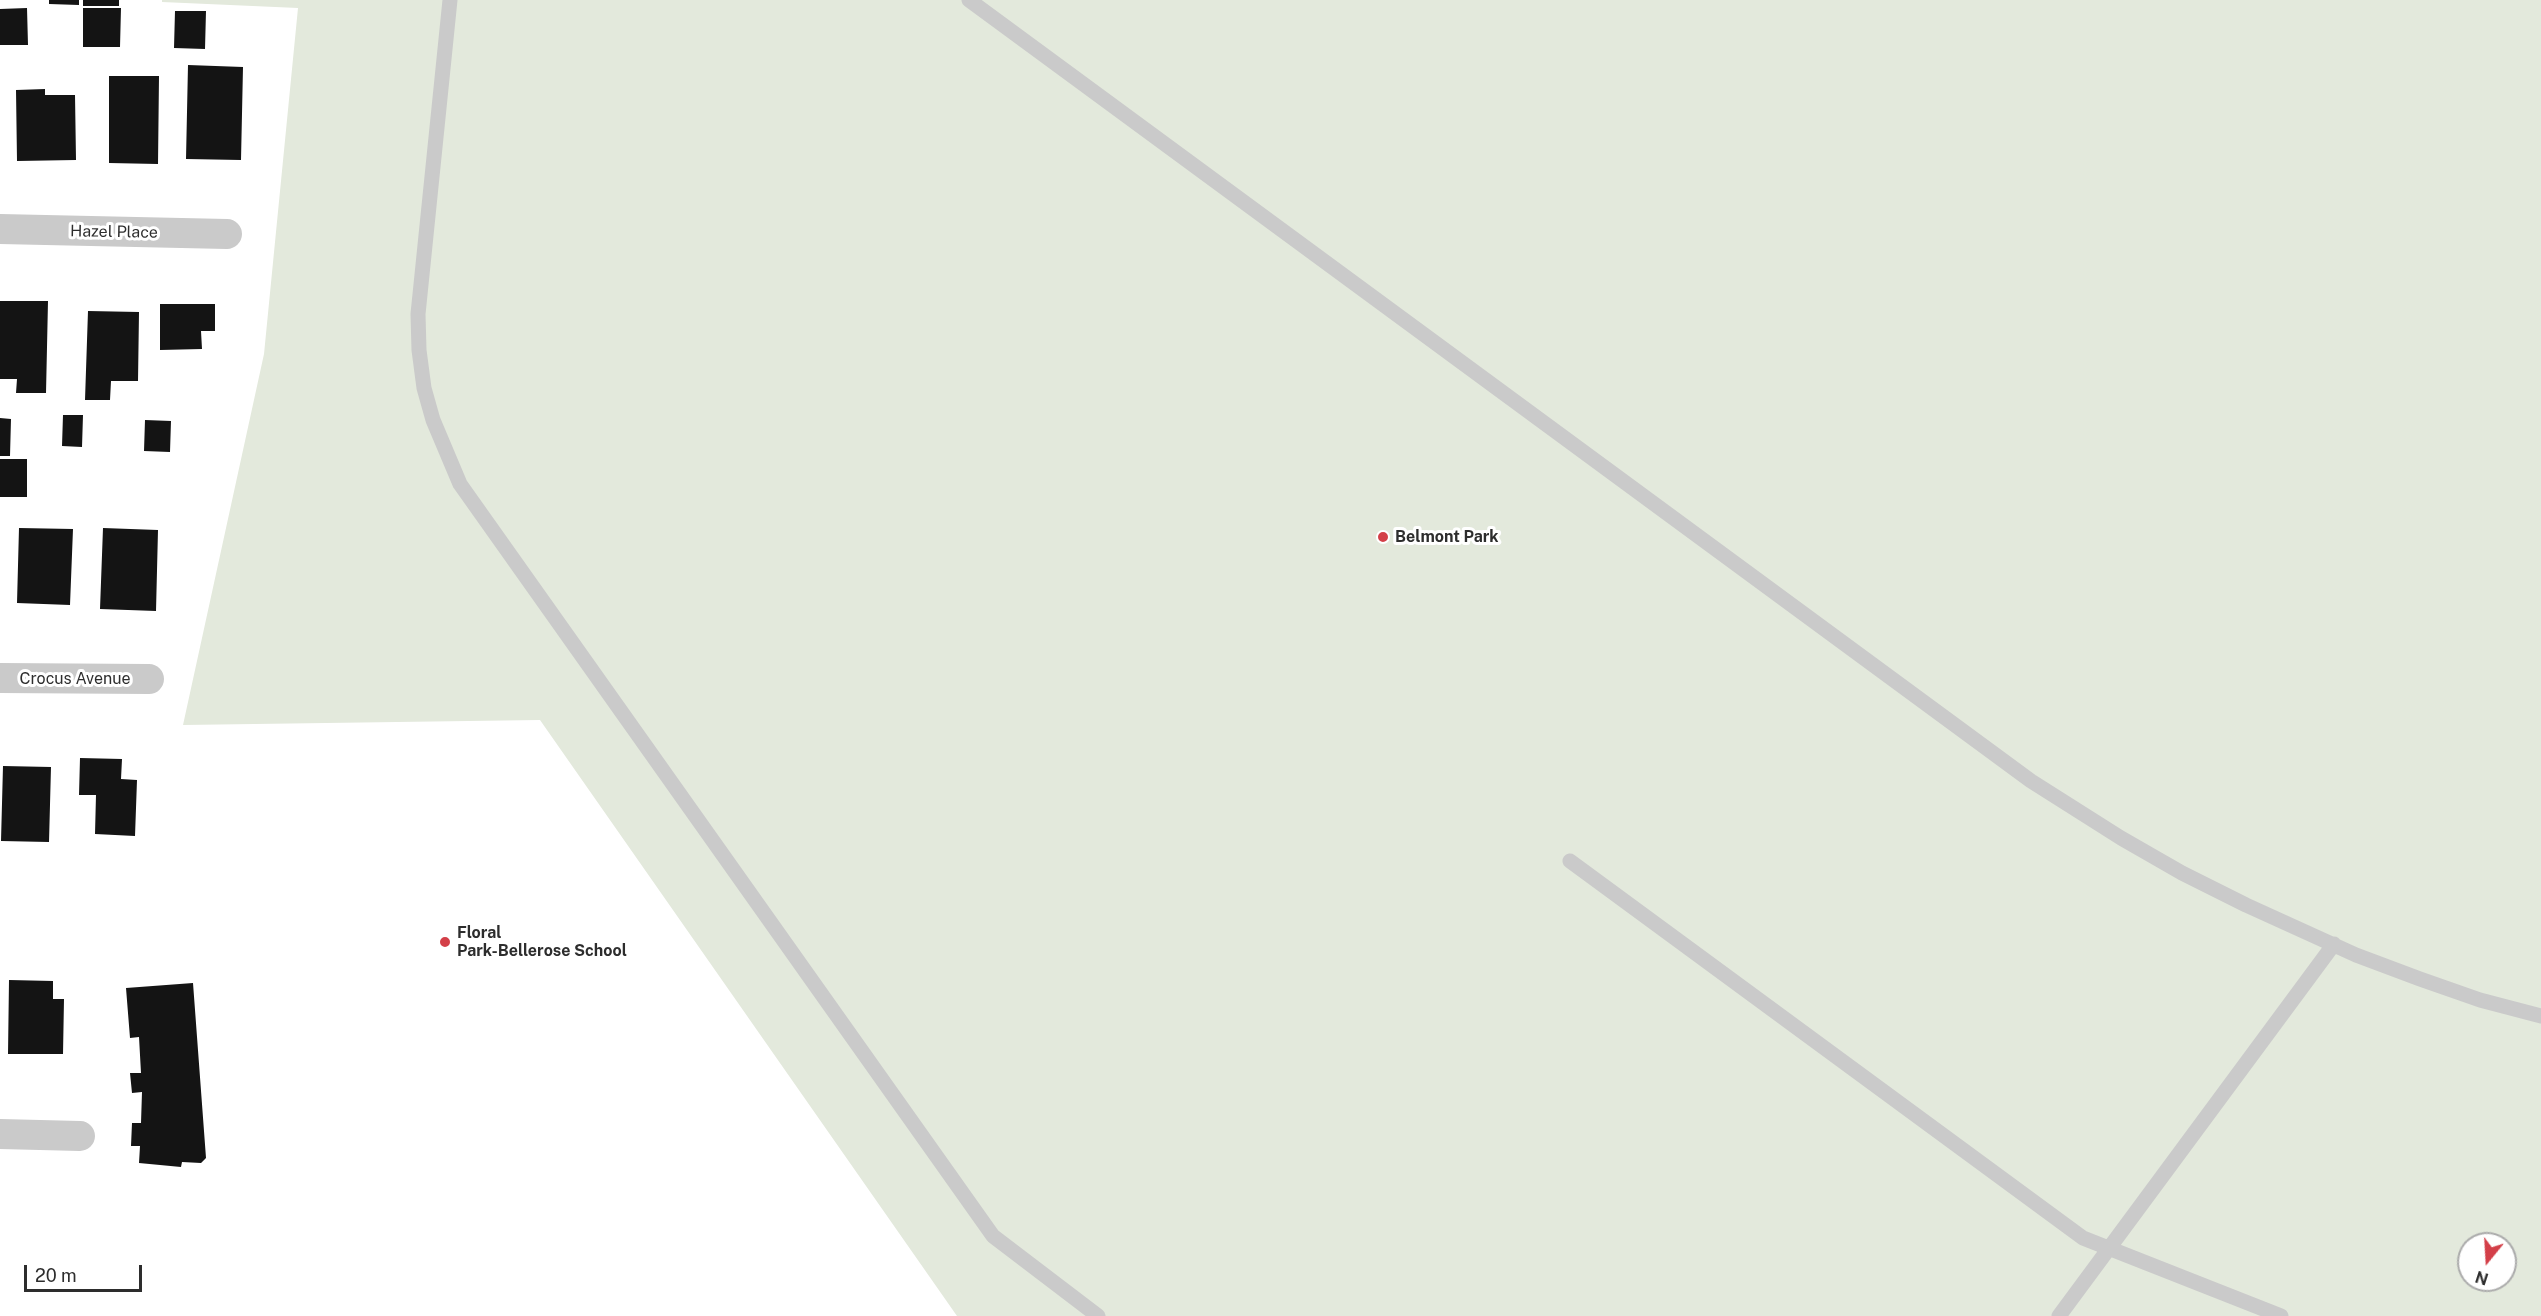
<!DOCTYPE html>
<html>
<head>
<meta charset="utf-8">
<style>
  body { margin:0 }
  #map { position:relative; width:2541px; height:1316px; overflow:hidden; background:#fff; font-family:"Public Sans",sans-serif }
  canvas { display:block }
  .north { position:absolute; left:2457px; top:1232px; width:60px; height:60px; box-sizing:border-box; background:#fff; border:2px solid #ababab; border-radius:50%; rotate:198deg; font-size:16px; font-weight:700; line-height:24px; text-align:center; color:#2d2d2d }
  .north::after { content:''; display:block; margin:auto; width:21px; height:27px; background:#d33f48; clip-path:polygon(50% 0,100% 100%,50% 72%,0 100%) }
  .scale { position:absolute; left:24px; top:1265px; width:118px; height:27px; box-sizing:border-box; border:3px solid #2d2d2d; border-top:0; padding-left:8px; font-size:18px; line-height:21px; white-space:nowrap; color:#2d2d2d; -webkit-text-stroke:4px #fff; paint-order:stroke }
</style>
</head>
<body>
<div id="map">
<canvas width="2541" height="1316"></canvas>
<div class="north">N</div>
<div class="scale">20 m</div>
</div>
<script>
const context = document.querySelector('canvas').getContext('2d');
context.lineJoin = 'round';
function paint(path, color) {
  context.fillStyle = color;
  context.fill(path, 'evenodd');
}
function shape(rows) {
  const path = new Path2D();
  for (const r of rows) {
    path.moveTo(r[0], r[1]);
    for (let i = 2; i < r.length; i += 2) path.lineTo(r[i], r[i + 1]);
  }
  return path;
}
function stroke(path, color, width, dash) {
  context.strokeStyle = color;
  context.lineWidth = width;
  context.lineCap = dash ? 'butt' : 'round';
  context.setLineDash(dash || []);
  context.stroke(path);
}
function drawText(font, color, halo, rows, align = 'center') {
  context.font = font + ' "Public Sans",sans-serif';
  context.lineWidth = 6;
  context.setLineDash([]);
  context.textBaseline = 'middle';
  context.strokeStyle = halo;
  context.fillStyle = color;
  for (const [text, x, y, turn = 0] of rows) {
    context.save();
    context.translate(x, y);
    context.rotate((+turn || 0) * Math.PI / 180);
    context.textAlign = isNaN(turn) ? turn : align;
    if (halo) context.strokeText(text, 0, 0);
    context.fillText(text, 0, 0);
    context.restore();
  }
}
paint(shape([
  [162,0,2541,0,2541,1316,957,1316,540,720,183,725,264,354,298,8,162,2],
  [2469,1244,2505,1244,2505,1280,2469,1280]
]), '#e3e9dc');
paint(shape([
  [49,0,79,0,79,5,49,4],
  [83,0,119,0,119,6,83,6],
  [27,8,28,45,0,45,0,9],
  [83,8,121,8,120,47,83,47],
  [175,11,206,11,205,49,174,48],
  [188,65,243,67,241,160,186,159],
  [109,76,159,76,158,164,109,163],
  [45,89,45,95,75,95,76,160,17,161,16,90],
  [0,301,48,301,46,393,16,393,17,379,0,379],
  [160,304,215,304,215,331,201,331,202,349,160,350],
  [88,311,139,312,138,381,111,381,110,400,85,400],
  [63,415,83,415,82,447,62,446],
  [0,418,11,419,10,456,0,456],
  [145,420,171,421,170,452,144,451],
  [0,459,27,459,27,497,0,497],
  [19,528,73,529,70,605,17,603],
  [103,528,158,530,156,611,100,609],
  [80,758,122,759,121,779,137,780,135,836,95,834,96,795,79,795],
  [3,766,51,767,49,842,1,841],
  [9,980,53,981,53,999,64,999,63,1054,8,1054],
  [193,983,206,1158,201,1163,182,1162,181,1167,139,1163,140,1146,131,1146,132,1123,141,1123,142,1092,132,1093,130,1073,141,1073,139,1037,130,1038,126,988]
]), '#141414');
stroke(shape([
  [450,0,418,314,419,350,424,388,433,420,460,484,993,1236,1098,1316],
  [969,0,2031,781,2121,838,2182,873,2246,905,2356,955,2420,979,2480,1000,2541,1016],
  [1570,861,2083,1238,2281,1316],
  [2059,1316,2334,944]
]), '#cacaca', 15);
stroke(shape([
  [0,229,227,234],
  [0,678,149,679],
  [0,1134,80,1136]
]), '#cacaca', 30);
for (const [x, y, r, color] of [
  [1383,537,6,"#d33f48"],
  [445,942,6,"#d33f48"]
]) {
  const dot = new Path2D();
  dot.arc(x, y, r, 0, 2 * Math.PI);
  context.fillStyle = color;
  context.fill(dot);
  stroke(dot, '#fff', 2);
}
drawText('16px', '#2d2d2d', '#fff', [
  ["Hazel Place",114,232,1],
  ["Crocus Avenue",75,679]
]);
drawText('bold 16px', '#2d2d2d', '#fff', [
  ["Belmont Park",1395,537],
  ["Floral",457,933],
  ["Park-Bellerose School",457,951]
], 'left');
</script>
</body>
</html>
